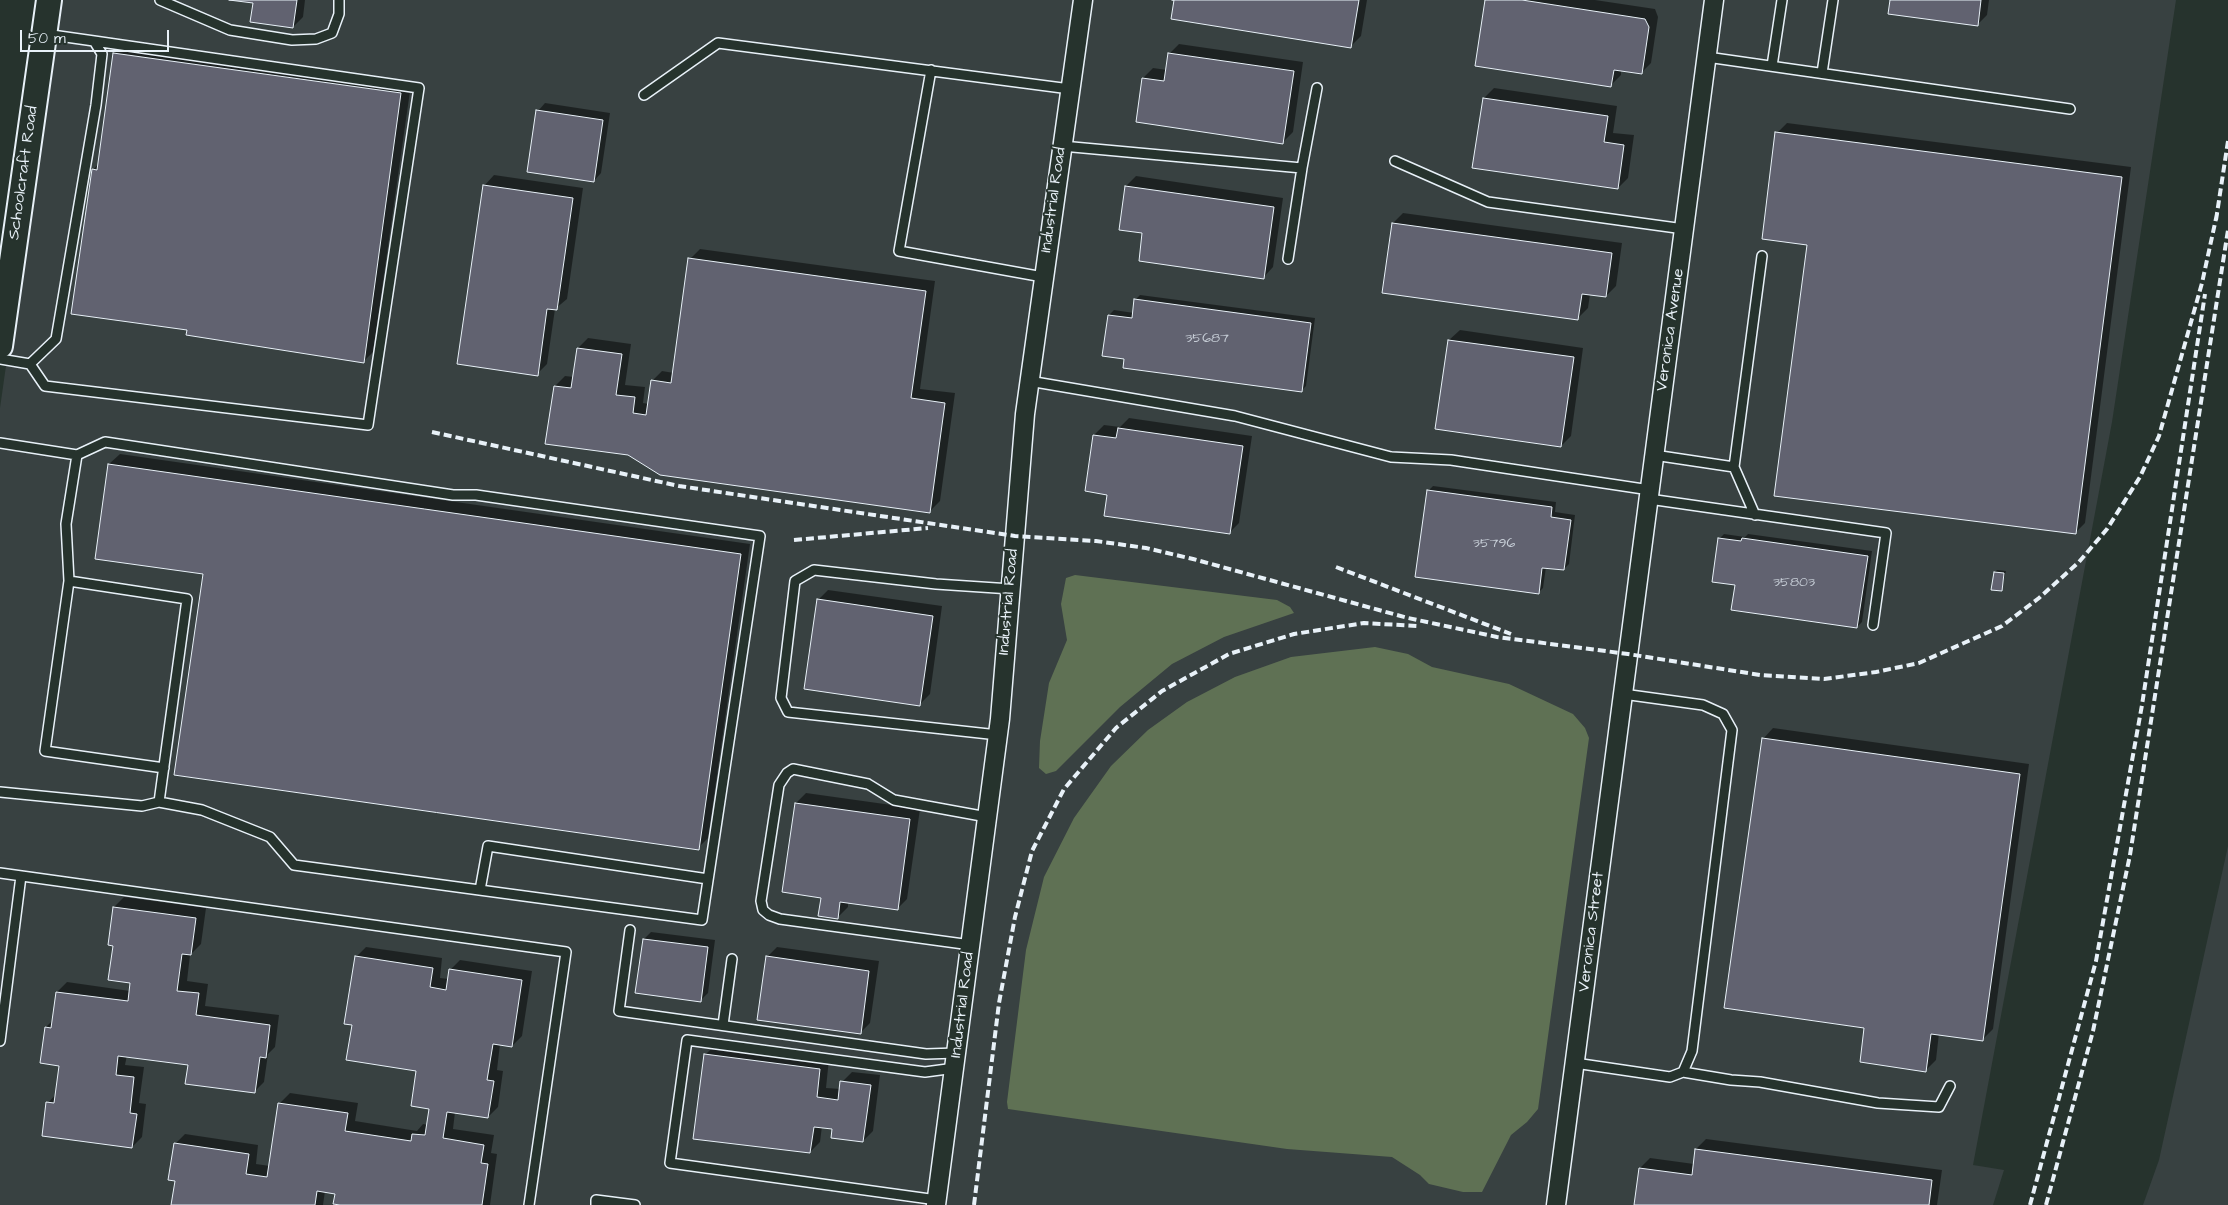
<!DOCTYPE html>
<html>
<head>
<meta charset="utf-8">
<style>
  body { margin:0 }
  #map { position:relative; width:2228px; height:1205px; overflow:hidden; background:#26332d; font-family:"Architects Daughter",sans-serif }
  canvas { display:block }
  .scale { position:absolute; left:20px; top:30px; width:149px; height:22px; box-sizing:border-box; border:2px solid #e8f1f8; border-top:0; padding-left:6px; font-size:15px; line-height:18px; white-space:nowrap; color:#e8f1f8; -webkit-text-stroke:4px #26332d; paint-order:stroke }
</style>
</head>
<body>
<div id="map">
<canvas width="2228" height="1205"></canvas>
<div class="scale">50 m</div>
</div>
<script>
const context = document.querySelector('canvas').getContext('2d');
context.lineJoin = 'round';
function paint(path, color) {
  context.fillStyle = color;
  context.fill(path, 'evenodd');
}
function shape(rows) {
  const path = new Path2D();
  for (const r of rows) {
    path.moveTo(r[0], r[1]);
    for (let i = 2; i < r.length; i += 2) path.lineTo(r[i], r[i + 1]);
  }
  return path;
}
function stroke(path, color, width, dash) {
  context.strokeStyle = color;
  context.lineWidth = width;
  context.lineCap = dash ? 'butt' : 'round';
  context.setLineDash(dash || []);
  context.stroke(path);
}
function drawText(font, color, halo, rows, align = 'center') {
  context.font = font + ' "Architects Daughter",sans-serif';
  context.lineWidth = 4;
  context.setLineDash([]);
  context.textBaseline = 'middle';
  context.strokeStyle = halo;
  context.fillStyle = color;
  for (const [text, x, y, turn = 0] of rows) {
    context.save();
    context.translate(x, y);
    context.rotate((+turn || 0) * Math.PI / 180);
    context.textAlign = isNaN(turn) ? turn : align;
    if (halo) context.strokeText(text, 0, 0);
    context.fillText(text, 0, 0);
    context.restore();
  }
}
paint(shape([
  [58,0,2176,0,2112,422,1973,1165,2004,1170,1993,1205,0,1205,0,408],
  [2228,846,2228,1205,2143,1205,2159,1160]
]), '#384141');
paint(shape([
  [1075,575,1277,600,1290,607,1294,613,1224,637,1172,664,1120,707,1056,771,1046,774,1039,768,1040,741,1049,683,1067,640,1061,604,1066,578],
  [1375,647,1408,654,1432,667,1509,684,1573,714,1585,728,1589,738,1538,1109,1527,1122,1511,1135,1482,1192,1463,1192,1429,1184,1420,1175,1392,1157,1287,1149,1008,1109,1007,1102,1026,950,1044,877,1074,818,1111,766,1148,730,1187,702,1235,677,1291,657]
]), '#5f7154');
paint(shape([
  [238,0,305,0,303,17,293,27,254,2],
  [1176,0,1367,0,1361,36,1351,46],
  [1486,0,1595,0,1655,9,1658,17,1651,63,1641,73,1621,70,1621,75,1611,85],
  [1891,0,1989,0,1987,15,1977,25],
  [124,43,411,84,373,352,363,362,188,329,93,170,99,163,114,53],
  [1179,44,1303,62,1293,132,1283,142,1137,121,1143,78,1153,68,1167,70,1169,54],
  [1494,88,1617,106,1613,133,1634,135,1628,178,1618,188,1484,98],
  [545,103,610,113,601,173,594,181,538,111],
  [1787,123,2131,167,2085,523,2075,533,1808,244,1777,133],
  [494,175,583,188,567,299,555,309,547,364,537,374,484,186],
  [1136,176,1283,198,1273,267,1263,278,1144,232,1126,186],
  [1403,213,1622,243,1616,286,1606,296,1590,294,1588,308,1578,318,1393,223],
  [700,249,935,281,920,389,955,393,940,501,930,511,661,474,555,386,565,376,574,377,578,348,588,338,631,344,625,385,645,387,643,403,649,404,652,381,662,371,674,373,690,259],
  [1140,295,1315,318,1306,386,1301,391,1125,358,1109,315,1114,310,1134,313,1135,300],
  [1460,330,1583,348,1571,436,1561,446,1437,428,1449,340],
  [1129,418,1252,436,1239,523,1229,533,1108,493,1094,435,1104,425,1120,427],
  [120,454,750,544,708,838,698,848,204,573,96,558,109,464],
  [1433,486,1556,502,1555,512,1575,515,1569,564,1564,569,1546,567,1543,588,1539,592,1428,491],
  [1724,534,1745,537,1748,534,1872,551,1862,622,1857,627,1737,584,1719,539],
  [1997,570,2006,571,2001,590,1995,572],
  [828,590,942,606,930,694,920,704,818,600],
  [1773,728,2029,764,1993,1029,1983,1039,1939,1033,1936,1060,1926,1070,1866,1027,1763,739],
  [806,793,920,809,907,899,897,909,848,902,848,907,838,917,822,897,783,891,796,803],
  [124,897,206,908,201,944,190,955,187,981,208,984,205,1006,279,1015,275,1047,268,1054,264,1082,254,1092,190,1064,127,1055,125,1065,144,1067,139,1103,146,1104,142,1137,132,1147,48,1103,56,1094,60,1065,46,1027,54,1019,57,992,67,982,130,991,131,982,114,945,114,907],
  [651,932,715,940,708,993,700,1001,644,939],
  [366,947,442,958,440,978,449,979,450,970,460,960,532,971,522,1036,512,1046,500,1044,497,1070,503,1071,498,1107,488,1117,455,1112,453,1129,494,1135,491,1153,497,1154,490,1205,348,1205,336,1193,325,1191,323,1205,173,1205,176,1180,175,1144,185,1134,258,1145,256,1164,270,1166,280,1103,290,1093,358,1103,355,1121,417,1131,423,1124,428,1125,431,1108,417,1070,353,1024,356,957],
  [777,947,879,961,870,1023,860,1033,767,957],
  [715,1045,829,1059,826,1088,841,1089,842,1082,852,1072,880,1075,873,1131,863,1141,833,1128,822,1126,820,1142,810,1152,705,1055],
  [1706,1139,1942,1170,1937,1205,1635,1205,1640,1168,1650,1158,1694,1164,1696,1149]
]), '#0007');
const building = shape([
  [229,0,297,0,293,28,250,22,253,3,229,0],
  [1172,0,1359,0,1351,48,1171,19,1174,0,1172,0],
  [1485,0,1522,0,1645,19,1649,27,1642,74,1614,70,1611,87,1475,66,1485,0],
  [1890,0,1981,0,1978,26,1888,14,1890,0],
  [113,53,401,93,364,363,186,335,187,330,71,314,92,169,97,170,113,53],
  [1168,53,1294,71,1283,144,1136,122,1142,78,1164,81,1168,53],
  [1483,98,1608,116,1604,142,1624,145,1618,189,1472,168,1483,98],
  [536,110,603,120,594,182,527,172,536,110],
  [1775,132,2122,177,2076,534,1774,496,1807,245,1762,239,1775,132],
  [483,185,573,198,557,310,547,309,538,376,457,364,483,185],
  [1125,186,1274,207,1264,279,1139,261,1142,233,1119,230,1125,186],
  [1392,223,1612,253,1606,297,1582,294,1578,320,1382,293,1392,223],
  [688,258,926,291,911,398,945,403,930,513,660,475,628,455,545,444,554,386,571,388,577,348,622,354,616,395,635,397,633,413,646,415,651,380,671,383,688,258],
  [1134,299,1311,323,1302,392,1123,368,1124,359,1102,356,1108,315,1132,318,1134,299],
  [1448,340,1574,357,1561,447,1435,429,1448,340],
  [1118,428,1243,446,1230,534,1104,516,1107,495,1085,491,1093,435,1116,438,1118,428],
  [108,464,741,554,699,850,174,775,203,574,95,559,108,464],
  [1427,490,1552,507,1551,517,1571,520,1564,570,1542,568,1539,594,1415,577,1427,490],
  [1718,538,1741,541,1742,538,1868,556,1857,628,1731,610,1735,585,1712,582,1718,538],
  [1994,572,2004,573,2002,591,1991,590,1994,572],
  [817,599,933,616,920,706,804,689,817,599],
  [1762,738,2020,774,1983,1041,1931,1034,1926,1072,1860,1062,1864,1028,1724,1008,1762,738],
  [795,803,910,819,898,910,840,902,838,919,818,916,821,898,782,892,795,803],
  [113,907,196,918,191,955,182,954,177,991,199,993,196,1015,270,1025,266,1058,260,1057,255,1093,185,1084,188,1065,118,1056,116,1075,134,1077,130,1113,137,1114,132,1148,42,1136,46,1102,54,1103,59,1066,40,1063,45,1027,51,1028,56,992,128,1001,130,983,108,980,113,946,108,945,113,907],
  [643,939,708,947,701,1002,635,993,643,939],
  [355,956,433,968,430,987,446,990,449,969,522,980,512,1047,493,1044,487,1080,494,1081,488,1118,447,1112,443,1138,484,1145,481,1163,488,1164,482,1205,340,1205,333,1204,335,1194,317,1191,315,1205,171,1205,175,1181,168,1180,174,1143,249,1154,246,1174,267,1177,278,1103,348,1113,345,1131,411,1141,412,1134,425,1135,429,1109,411,1106,416,1071,346,1060,352,1025,344,1024,355,956],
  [766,956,869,971,861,1034,757,1020,766,956],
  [704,1054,820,1069,817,1097,838,1100,840,1081,871,1085,863,1142,831,1138,832,1129,814,1127,810,1153,693,1139,704,1054],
  [1695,1149,1932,1180,1929,1205,1634,1205,1639,1168,1692,1175,1695,1149]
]);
paint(building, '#616270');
stroke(building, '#e8f1f8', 1);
const service = shape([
  [160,0,230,30,292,40,316,39,332,33,339,14,339,0],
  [1707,57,2070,109],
  [1772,66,1782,0],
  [931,70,899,251,1043,277],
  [1822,73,1833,0],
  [644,95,718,43,1070,89],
  [1062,146,1302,168,1288,259],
  [1395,161,1488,202,1684,229],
  [1302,168,1317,88],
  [0,359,30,364,45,386,368,425,419,88,94,41],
  [30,364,56,339,96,105,102,54,94,41,45,34],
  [1029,381,1235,416,1391,457,1451,460,1650,490],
  [0,443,77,455,66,524,69,581,187,599,159,802,142,806,0,792],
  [77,455,105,442,453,495,476,495,760,536,702,920,294,865,270,837,202,810,159,802],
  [1654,455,1734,467,1762,256],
  [1734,467,1755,515],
  [1649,499,1886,533,1873,625],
  [69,581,45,751,164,768],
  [998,735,788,712,781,698,795,581,814,570,936,584,1011,589],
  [0,873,566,952,529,1205],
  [480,890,488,846,708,879],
  [630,930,619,1011,926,1054,957,1053],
  [971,945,780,919,769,915,763,910,761,901,779,785,787,773,793,769,868,784,894,800,987,817],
  [723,1025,732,959],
  [0,1041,21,876],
  [1575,1063,1670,1077,1683,1072,1692,1051,1732,730,1723,714,1703,705,1623,694],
  [1683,1072,1731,1080,1760,1082,1878,1103,1939,1107,1950,1086],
  [937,1200,670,1163,687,1040,925,1072,955,1068],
  [596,1205,596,1200,635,1205]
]);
const minor = shape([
  [936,1205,1000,719,1025,414,1083,0],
  [1556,1205,1714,0]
]);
const secondary = shape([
  [0,346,49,0]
]);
stroke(service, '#e8f1f8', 12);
stroke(minor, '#e8f1f8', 21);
stroke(secondary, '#e8f1f8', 28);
stroke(service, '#26332d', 9);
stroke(minor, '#26332d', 18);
stroke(secondary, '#26332d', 24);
stroke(shape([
  [2216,220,2228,141],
  [432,432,679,486,1015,536,1096,541,1146,548,1193,559,1408,618,1497,637,1628,654,1760,675,1824,679,1876,672,1919,663,2002,626,2039,598,2079,562,2107,529,2140,477,2159,436,2202,283,2217,214],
  [794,540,928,528],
  [1336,567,1511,634],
  [974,1205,999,1003,1015,917,1032,851,1064,789,1116,728,1162,691,1229,654,1294,634,1364,623,1418,626],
  [2030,1205,2096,961,2142,705,2205,294],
  [2046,1205,2093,1031,2130,855,2228,230]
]), '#e8f1f8', 4, [8, 4]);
drawText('14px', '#c6cdd6', null, [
  ["35687",1207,339],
  ["35796",1494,544],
  ["35803",1794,583]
]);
drawText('16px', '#e8f1f8', '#26332d', [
  ["Schoolcraft Road",24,173,-82],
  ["Industrial Road",1054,200,-82],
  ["Veronica Avenue",1671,330,-82],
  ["Industrial Road",1009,602,-85],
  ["Veronica Street",1592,932,-83],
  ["Industrial Road",963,1005,-83]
]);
</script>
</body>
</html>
